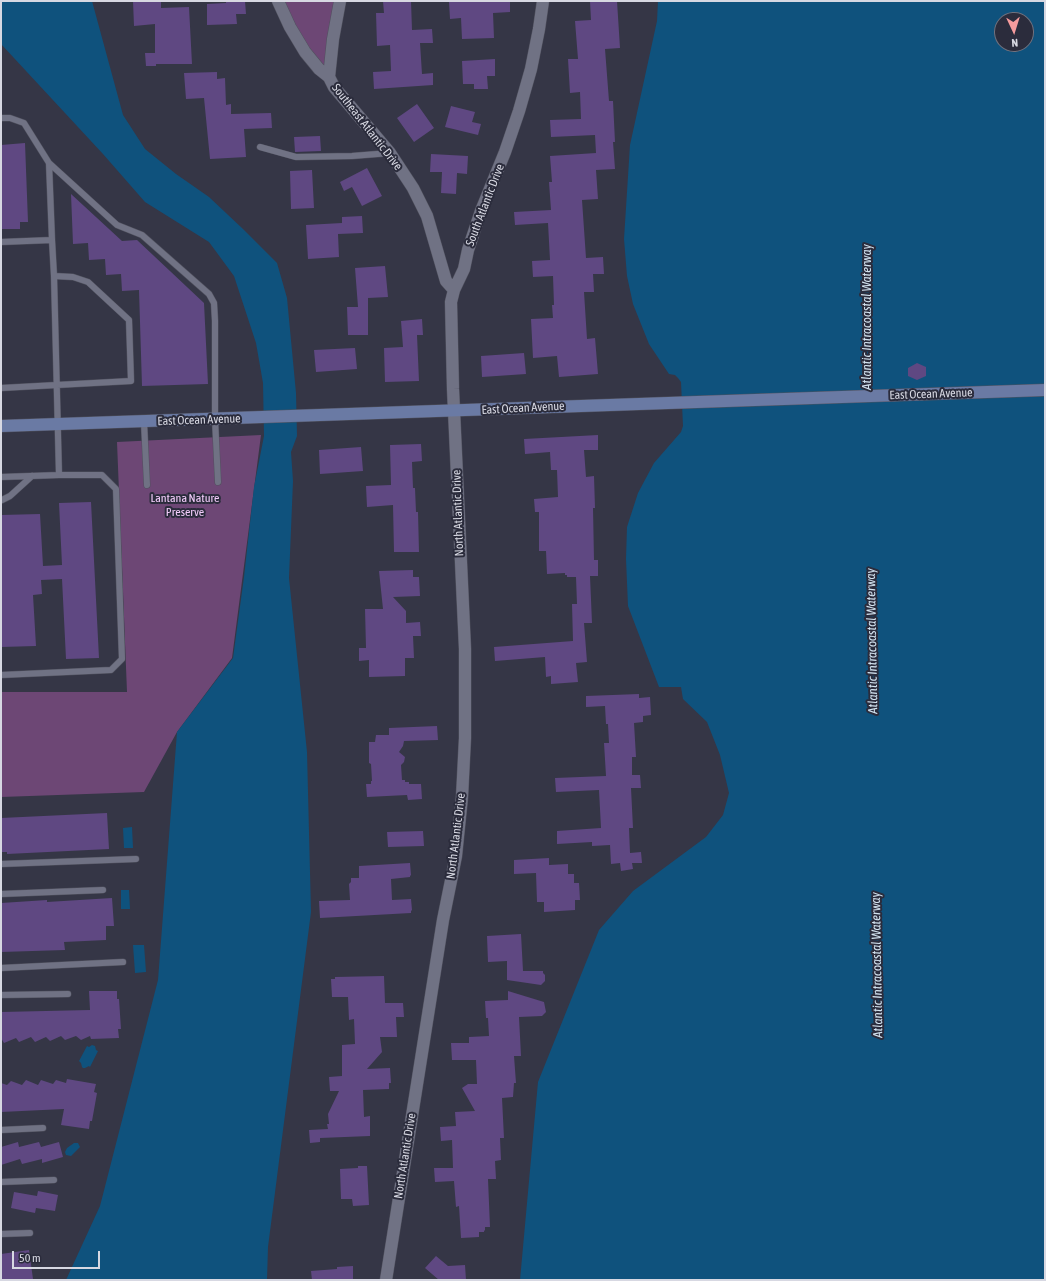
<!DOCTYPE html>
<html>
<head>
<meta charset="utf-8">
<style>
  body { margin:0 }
  #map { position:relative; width:1046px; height:1281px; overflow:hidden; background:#353646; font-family:"Asap Condensed",sans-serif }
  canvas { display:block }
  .frame { position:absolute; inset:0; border:2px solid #d7d8e2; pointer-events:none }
  .north { position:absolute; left:994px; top:12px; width:40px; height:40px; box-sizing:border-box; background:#2b2c3c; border:1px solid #70717e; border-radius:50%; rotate:176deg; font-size:11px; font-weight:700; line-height:16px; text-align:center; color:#d7d8e2 }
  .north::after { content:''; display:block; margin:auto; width:14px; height:18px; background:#f59b9d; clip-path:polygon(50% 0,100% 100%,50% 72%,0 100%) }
  .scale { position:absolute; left:12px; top:1251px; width:88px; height:18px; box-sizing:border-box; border:2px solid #d7d8e2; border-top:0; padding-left:5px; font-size:12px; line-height:14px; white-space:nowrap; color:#d7d8e2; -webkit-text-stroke:3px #2b2c3c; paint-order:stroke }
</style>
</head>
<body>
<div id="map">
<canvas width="1046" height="1281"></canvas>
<div class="frame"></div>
<div class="north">N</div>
<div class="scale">50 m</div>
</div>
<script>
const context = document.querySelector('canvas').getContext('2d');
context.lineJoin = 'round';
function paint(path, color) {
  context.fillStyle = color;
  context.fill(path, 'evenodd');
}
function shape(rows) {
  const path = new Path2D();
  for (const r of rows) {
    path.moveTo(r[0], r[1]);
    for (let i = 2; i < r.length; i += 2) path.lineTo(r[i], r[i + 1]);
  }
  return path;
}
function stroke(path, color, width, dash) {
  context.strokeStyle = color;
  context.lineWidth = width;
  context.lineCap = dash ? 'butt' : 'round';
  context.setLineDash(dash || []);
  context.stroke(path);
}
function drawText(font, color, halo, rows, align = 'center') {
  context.font = font + ' "Asap Condensed",sans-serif';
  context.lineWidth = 4;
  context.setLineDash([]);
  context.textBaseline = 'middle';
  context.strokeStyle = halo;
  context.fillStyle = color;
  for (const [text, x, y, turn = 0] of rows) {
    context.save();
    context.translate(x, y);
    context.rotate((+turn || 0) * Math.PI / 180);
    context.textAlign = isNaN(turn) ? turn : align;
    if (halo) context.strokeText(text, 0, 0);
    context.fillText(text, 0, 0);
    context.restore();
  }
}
paint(shape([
  [284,1,335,1,326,70,299,35],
  [261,435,232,658,177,732,144,792,1,797,1,692,127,692,117,442]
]), '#6d4775');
paint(shape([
  [1,1,92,1,123,115,145,149,176,174,209,197,243,229,277,263,287,298,296,393,297,436,291,452,293,481,289,578,307,752,311,912,268,1247,267,1280,66,1280,100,1206,158,980,177,732,233,658,244,577,254,487,264,436,263,383,256,343,234,276,209,242,145,202,103,154,1,44],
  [658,1,1045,1,1045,1280,520,1280,538,1082,599,930,633,891,706,837,723,815,729,793,720,755,707,722,683,699,681,687,659,687,628,606,626,559,627,527,638,493,654,463,681,432,683,426,681,382,678,378,675,375,669,374,649,344,633,304,627,276,624,239,630,145,657,21],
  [1002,20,1026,20,1026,44,1002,44],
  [132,827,133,848,124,848,123,828],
  [121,890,129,890,130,909,121,909],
  [133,945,144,945,146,972,135,973],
  [92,1045,95,1046,96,1050,98,1051,90,1067,89,1066,85,1068,83,1068,82,1067,81,1063,79,1061,87,1046,89,1047],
  [74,1143,78,1143,80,1147,71,1156,66,1155,65,1152,67,1148]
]), '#0f527d');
paint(shape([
  [133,1,161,1,161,8,189,7,192,64,156,64,156,66,146,66,145,53,155,53,155,24,134,26],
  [226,1,245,1,246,14,236,14,237,24,207,25,207,4,226,3],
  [383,1,411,1,412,30,432,29,433,43,420,43,422,74,433,73,433,85,374,89,373,72,391,71,390,45,377,46,376,13,384,13],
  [471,1,510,1,510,12,493,13,494,38,462,39,461,18,450,19,449,2],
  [590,1,617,1,620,48,605,49,609,101,613,101,615,142,613,142,615,169,596,170,598,199,582,200,586,258,603,257,604,274,593,274,594,292,584,292,587,339,595,338,598,374,559,377,557,356,533,358,531,319,553,318,552,305,554,305,553,276,533,277,532,261,550,260,548,223,515,225,514,212,551,210,549,182,552,182,550,156,596,153,595,135,551,137,550,120,581,119,580,92,570,93,568,59,578,59,575,21,591,20],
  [495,59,495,76,487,76,488,89,474,89,474,84,463,84,462,61],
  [217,72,217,79,225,78,226,105,231,104,231,114,271,113,272,128,244,129,246,157,210,159,204,98,186,99,184,73],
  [417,104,434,128,414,142,397,118],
  [451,106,475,112,472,122,481,124,478,135,445,127],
  [320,136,321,151,295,152,294,137],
  [25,143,28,222,20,222,20,229,1,229,1,145],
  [431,154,468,156,467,174,457,173,456,194,441,193,442,172,430,172],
  [367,168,382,196,362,206,352,187,344,191,340,182],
  [312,170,314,208,291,209,290,171],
  [71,194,122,241,137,240,204,303,208,384,142,386,139,290,122,291,121,274,106,275,105,259,89,260,88,243,73,244],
  [362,216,363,233,338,234,339,257,308,259,306,225,342,223,342,217],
  [385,266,388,297,368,298,368,335,348,335,347,307,358,307,355,268],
  [422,319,423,335,417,335,419,381,385,382,384,348,403,347,401,321],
  [355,348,357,369,316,372,314,350],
  [524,353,526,374,482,377,481,356],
  [917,363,926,367,926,376,917,380,908,376,908,368],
  [598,435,598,450,584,450,586,477,594,476,595,508,593,508,594,560,598,560,598,576,590,576,592,623,584,623,587,662,576,663,578,682,551,684,551,676,546,677,545,657,495,661,494,647,573,641,572,604,577,604,576,577,567,577,567,575,565,575,565,573,547,574,546,551,539,551,539,512,535,512,534,499,558,497,557,470,551,470,550,452,525,454,524,439],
  [421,444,422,461,412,462,413,488,415,488,416,512,418,512,419,552,394,552,393,505,367,507,366,486,391,485,390,445],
  [361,447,363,471,320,474,319,450],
  [91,502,99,658,66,659,62,579,41,580,42,594,33,595,36,646,1,647,1,515,40,514,43,566,62,565,59,503],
  [413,570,413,577,419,577,420,596,393,597,406,611,406,623,420,622,421,636,413,636,414,658,405,658,405,676,369,677,369,660,359,661,359,648,366,648,365,609,383,609,379,571],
  [639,694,639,698,650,697,651,715,643,716,643,722,634,723,636,757,632,757,632,775,640,775,641,788,631,788,633,828,629,828,630,853,641,852,642,863,632,863,633,869,621,871,620,863,611,864,610,845,592,846,592,842,557,844,557,831,601,828,599,790,556,792,555,778,606,776,604,743,609,743,608,724,606,724,605,706,586,707,586,696],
  [437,726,438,740,404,741,403,746,399,752,405,757,404,762,401,765,402,780,405,780,405,782,409,782,409,784,421,784,422,799,408,800,407,795,367,797,366,784,371,784,371,781,372,781,371,764,369,763,369,742,375,742,376,735,389,735,389,728],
  [107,813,109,849,7,854,7,852,1,852,1,818],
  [423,831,424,846,388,847,387,832],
  [549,858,549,865,568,864,568,874,574,874,574,883,579,883,580,900,575,900,575,910,544,912,544,902,537,902,536,873,514,874,514,860],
  [410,863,411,875,410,876,410,877,391,879,392,900,411,899,412,910,411,911,411,913,320,918,319,901,350,900,349,884,351,882,351,878,359,878,359,866],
  [112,898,114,926,106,926,106,940,64,942,65,950,1,952,1,903,47,900,47,902],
  [521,934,523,971,543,971,543,973,545,975,545,981,541,985,507,980,507,961,488,962,487,936],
  [384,976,385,1003,403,1003,404,1017,396,1017,397,1037,380,1037,382,1052,367,1069,390,1068,391,1083,389,1083,389,1089,363,1090,364,1117,370,1116,370,1136,320,1138,320,1142,310,1143,309,1130,328,1129,327,1124,329,1124,328,1114,339,1091,330,1091,329,1077,342,1076,342,1045,355,1044,354,1019,349,1020,348,997,332,997,331,979,335,979,335,977],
  [89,991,117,991,117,999,119,999,121,1029,118,1029,119,1038,91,1039,90,1036,81,1040,76,1036,65,1040,61,1036,50,1041,46,1037,35,1042,31,1037,19,1042,16,1038,4,1043,1,1038,1,1012,90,1010],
  [508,991,544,1002,546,1012,542,1016,519,1017,521,1056,514,1056,516,1083,514,1083,513,1097,502,1098,504,1138,500,1138,501,1160,495,1161,496,1179,488,1179,490,1227,485,1227,485,1230,484,1231,484,1232,479,1232,479,1237,461,1238,459,1206,456,1207,454,1181,435,1182,434,1168,453,1168,452,1140,441,1141,440,1127,456,1126,455,1112,475,1111,462,1088,468,1084,477,1084,476,1060,452,1060,451,1043,469,1043,469,1037,489,1036,488,1018,486,1018,485,1001,508,1000],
  [67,1079,96,1084,94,1092,97,1093,92,1121,90,1121,89,1129,61,1125,64,1109,1,1112,1,1083,7,1085,11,1081,22,1085,26,1080,38,1085,41,1080,53,1084,56,1080,66,1083],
  [18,1142,19,1147,39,1142,41,1147,59,1142,63,1157,42,1163,42,1159,22,1164,20,1159,1,1165,1,1147],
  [358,1166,367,1166,369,1205,353,1206,352,1199,341,1199,340,1169,358,1168],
  [38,1191,58,1195,55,1211,36,1208,35,1213,11,1208,14,1192,37,1196],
  [29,1250,33,1279,1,1280,1,1254],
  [436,1256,448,1266,465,1265,466,1280,439,1280,425,1268],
  [353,1266,353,1280,312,1280,311,1271,337,1269,337,1267]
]), '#5f4882');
const lane = shape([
  [1,118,10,118,24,123,49,163],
  [260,147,296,157,352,156,390,153],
  [52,240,49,163,117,225,142,235,209,294,214,303,215,321,215,419,218,482],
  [1,242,52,240,54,276,59,475],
  [1,388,131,381,129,320,88,282,73,277,54,276],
  [144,422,147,485],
  [1,477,59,475,102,475,116,489,122,659,111,670,1,675],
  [2,500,10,496,32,476],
  [1,864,136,859],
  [1,894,103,890],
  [1,968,123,962],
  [1,995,68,994],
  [1,1130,43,1128],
  [1,1182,54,1180],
  [1,1234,30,1233]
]);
const street = shape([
  [278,1,290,27,305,52,319,69,329,77],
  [340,1,333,39,329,77,334,87,390,153,413,188,427,216,446,281,454,290],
  [386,1280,443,920,456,856,462,797,465,738,465,649,453,389,451,302,454,290,464,269,468,250,481,211,505,152,519,111,531,69,539,29,543,1]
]);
const secondary = shape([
  [1,426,1045,390]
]);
stroke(lane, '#51525f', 7);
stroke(street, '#51525f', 13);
stroke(secondary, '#51525f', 13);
stroke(lane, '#707284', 6);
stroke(street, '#707284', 12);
stroke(secondary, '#6a7aa4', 12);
drawText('12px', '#d7d8e2', '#2b2c3c', [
  ["Southeast Atlantic Drive",367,127,52],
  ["South Atlantic Drive",485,205,-69],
  ["East Ocean Avenue",931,394,-2],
  ["East Ocean Avenue",523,408,-3],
  ["East Ocean Avenue",199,420,-2],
  ["North Atlantic Drive",458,513,-92],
  ["North Atlantic Drive",456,836,-83],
  ["North Atlantic Drive",405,1156,-81]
]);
drawText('12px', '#f4cdfc', '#2b2c3c', [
  ["Lantana Nature",185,498],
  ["Preserve",185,512]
]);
drawText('italic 13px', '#d3e3f0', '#2b2c3c', [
  ["Atlantic Intracoastal Waterway",867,317,-90],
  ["Atlantic Intracoastal Waterway",872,641,-91],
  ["Atlantic Intracoastal Waterway",877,965,-91]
]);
</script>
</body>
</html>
